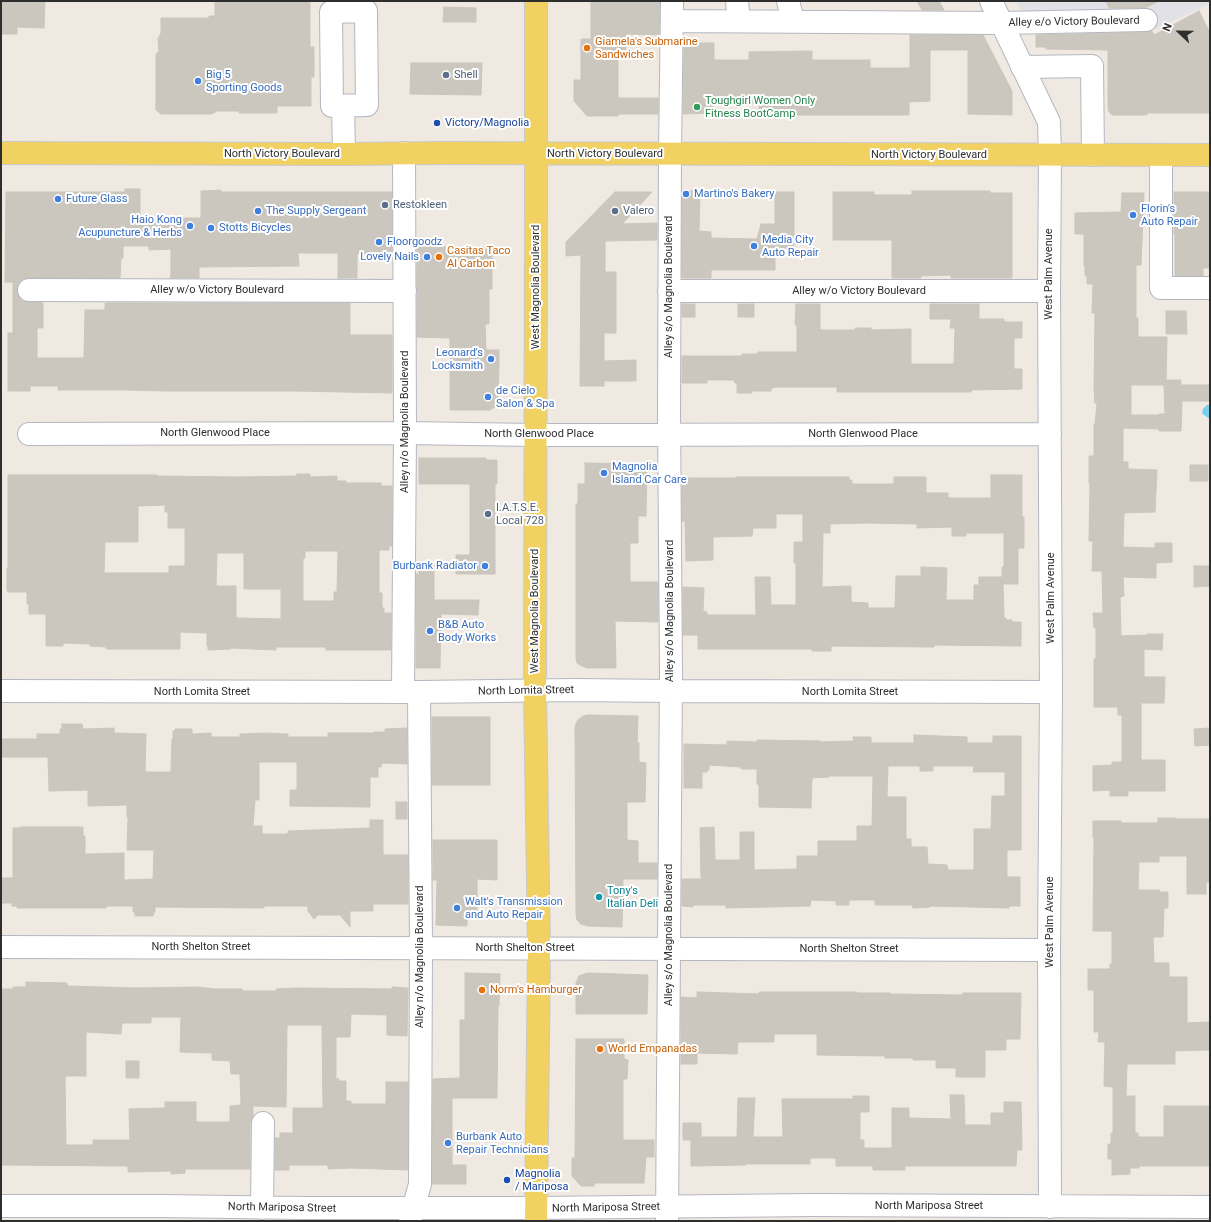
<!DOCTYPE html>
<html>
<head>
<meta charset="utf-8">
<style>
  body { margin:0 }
  #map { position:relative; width:1211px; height:1222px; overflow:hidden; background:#efe9e1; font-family:Roboto,sans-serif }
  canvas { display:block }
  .frame { position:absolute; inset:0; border:2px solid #2e2e2e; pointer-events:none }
  .north { position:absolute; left:1159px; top:12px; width:40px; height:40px; -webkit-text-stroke:3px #fff; paint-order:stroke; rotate:292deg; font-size:11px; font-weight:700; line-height:16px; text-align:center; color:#2e2e2e }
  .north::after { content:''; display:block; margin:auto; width:14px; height:18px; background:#2e2e2e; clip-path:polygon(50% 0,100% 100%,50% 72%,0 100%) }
</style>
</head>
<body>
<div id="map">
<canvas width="1211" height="1222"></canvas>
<div class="frame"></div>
<div class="north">N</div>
</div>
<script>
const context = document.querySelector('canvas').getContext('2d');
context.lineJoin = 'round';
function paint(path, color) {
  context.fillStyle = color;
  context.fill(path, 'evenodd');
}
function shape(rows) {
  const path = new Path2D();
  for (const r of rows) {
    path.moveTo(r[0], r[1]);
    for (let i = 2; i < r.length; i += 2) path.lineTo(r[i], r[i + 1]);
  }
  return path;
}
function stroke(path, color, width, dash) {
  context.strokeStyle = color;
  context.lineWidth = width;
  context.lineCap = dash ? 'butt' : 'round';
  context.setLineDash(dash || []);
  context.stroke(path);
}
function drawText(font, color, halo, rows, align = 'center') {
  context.font = font + ' Roboto,sans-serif';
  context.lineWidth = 4;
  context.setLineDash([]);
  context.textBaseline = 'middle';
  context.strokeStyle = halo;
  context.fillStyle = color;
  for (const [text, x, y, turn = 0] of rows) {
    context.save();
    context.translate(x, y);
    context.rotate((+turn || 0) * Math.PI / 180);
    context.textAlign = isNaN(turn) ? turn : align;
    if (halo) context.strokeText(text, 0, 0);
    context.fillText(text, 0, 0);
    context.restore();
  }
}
paint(shape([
  [1016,1,1210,1,1210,4,1155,29,1138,15,1023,14]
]), '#e3e1e8');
paint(shape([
  [1207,405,1210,405,1210,419,1204,415,1202,413,1203,409]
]), '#75cff0');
const building = shape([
  [1,1,45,1,44,28,17,27,17,34,1,34,1,1],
  [215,1,310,1,310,47,314,47,314,77,311,77,311,106,277,106,277,113,239,113,239,111,217,111,212,114,161,114,156,110,156,54,159,52,158,39,161,33,161,18,209,18,209,16,215,16,215,1],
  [591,1,660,1,659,35,626,34,626,55,618,55,618,98,658,98,658,114,618,114,618,116,587,116,574,101,574,80,581,80,581,39,591,39,591,1],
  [917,1,939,1,944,10,922,10,917,1],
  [1106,1,1159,1,1145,8,1109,8,1106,1],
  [444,7,476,8,476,22,443,22,444,7],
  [1199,11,1210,33,1210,113,1147,113,1147,115,1112,115,1109,112,1108,107,1108,50,1046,49,1046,47,1036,47,1036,35,1146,32,1152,31,1154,35,1199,11],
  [910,35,983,35,1012,91,1012,115,968,114,968,50,930,50,930,101,909,102,909,115,759,115,759,103,712,104,712,113,683,114,684,43,714,43,714,60,749,60,749,52,812,51,812,60,870,60,870,68,910,68,910,35],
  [411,63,482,63,481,95,410,94,411,63],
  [125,189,140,189,140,218,201,218,201,191,221,190,221,192,392,192,392,254,357,254,357,278,338,278,338,253,298,253,299,266,199,267,199,278,170,278,171,274,171,249,149,250,149,246,123,246,123,258,121,258,120,278,29,278,23,279,18,283,17,290,18,296,22,301,29,302,43,303,43,328,37,328,37,358,84,358,85,310,105,310,105,303,350,303,350,335,392,335,392,393,295,391,165,391,127,390,58,390,58,386,30,386,30,391,8,391,8,333,13,333,13,282,5,282,6,192,125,192,125,189],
  [682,191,700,191,699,231,711,232,711,238,757,239,761,224,775,224,775,192,794,192,794,246,791,246,792,248,775,248,775,270,711,270,711,278,684,278,682,277,682,191],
  [912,191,990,191,990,193,1012,193,1012,278,951,278,951,275,921,276,921,278,892,278,892,240,833,240,833,192,874,192,874,195,912,195,912,191],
  [615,192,652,192,622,224,657,223,657,240,605,241,605,272,616,272,616,333,604,333,604,361,636,360,636,381,604,381,604,386,580,386,581,255,566,256,566,242,615,192],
  [1174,192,1210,192,1210,268,1203,268,1203,276,1175,276,1175,234,1174,234,1174,192],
  [1122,193,1144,193,1141,265,1136,265,1136,318,1138,318,1138,337,1167,337,1166,380,1181,380,1181,385,1210,385,1210,401,1182,401,1181,431,1159,431,1159,429,1123,428,1123,462,1128,462,1128,469,1157,470,1155,512,1124,513,1123,547,1155,548,1155,543,1172,543,1172,562,1156,563,1156,578,1123,577,1124,596,1120,597,1121,636,1147,635,1147,634,1163,634,1162,650,1144,649,1144,677,1165,677,1164,703,1141,703,1141,760,1165,760,1165,791,1128,791,1128,796,1110,796,1110,790,1093,791,1093,766,1112,765,1112,762,1122,762,1122,715,1118,715,1118,707,1094,707,1094,659,1096,659,1096,628,1094,628,1093,613,1103,613,1102,571,1092,571,1093,541,1089,541,1090,483,1089,483,1089,456,1094,456,1094,424,1095,424,1097,404,1095,403,1094,388,1095,313,1092,313,1093,284,1087,284,1087,276,1085,276,1085,266,1084,266,1084,234,1075,234,1075,213,1121,212,1122,193],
  [1131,385,1164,385,1165,414,1159,414,1159,415,1131,415,1131,385],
  [417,247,492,247,492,289,489,289,489,324,485,324,486,350,499,350,499,367,498,402,495,407,490,410,450,410,450,338,417,337,417,247],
  [682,304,695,304,695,317,682,317,682,304],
  [738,304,754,304,754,317,738,317,738,304],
  [796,304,820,304,820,330,855,330,855,328,871,328,871,330,911,329,911,364,954,364,955,328,950,328,951,319,930,319,930,304,979,304,979,319,1004,319,1004,322,1022,322,1022,338,1014,338,1014,369,1022,369,1022,389,971,390,971,392,837,392,837,387,774,387,774,388,771,388,771,391,752,391,752,393,737,393,737,383,735,383,734,380,707,380,707,383,682,383,682,356,742,356,742,354,758,354,758,352,797,352,797,325,795,325,796,304],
  [1166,311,1186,311,1187,334,1166,334,1166,311],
  [419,458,486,458,486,460,497,460,497,484,495,484,495,574,456,574,456,555,470,555,470,484,419,484,419,458],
  [585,463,647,464,646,516,638,516,638,543,630,543,630,582,658,582,658,622,615,621,616,668,587,668,580,665,577,663,576,659,576,504,578,504,578,484,585,484,585,463],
  [1190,465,1208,465,1208,481,1190,481,1190,465],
  [297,474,310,474,310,477,337,476,337,481,346,481,346,483,381,483,381,486,392,486,392,546,389,546,389,550,379,550,379,593,382,593,382,608,384,608,384,613,391,613,391,650,326,650,326,647,276,647,276,650,231,648,231,649,208,650,208,646,207,646,207,633,180,632,180,649,107,649,106,647,90,646,90,644,63,643,63,646,46,646,46,614,29,614,29,604,27,604,27,592,8,592,7,590,7,568,8,568,8,475,157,475,157,476,239,477,297,476,297,474],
  [165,505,165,512,168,512,168,528,185,528,185,566,169,566,169,573,104,573,105,542,138,542,138,506,165,505],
  [305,551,338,551,337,592,334,592,334,601,303,601,303,558,305,558,305,551],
  [217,553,244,553,244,589,281,589,281,619,236,618,236,586,216,586,217,553],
  [991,475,1022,475,1022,517,1024,517,1024,548,1018,548,1018,584,1003,584,1004,618,1006,618,1006,620,1012,620,1012,622,1021,622,1021,646,934,645,934,647,831,646,831,651,812,651,812,649,698,649,698,635,683,635,683,587,704,588,703,611,707,612,707,615,756,615,755,577,770,577,771,605,796,605,796,563,794,563,794,542,803,542,803,514,776,514,776,528,753,528,752,536,713,537,713,560,686,561,685,521,682,521,682,478,736,478,736,477,849,477,849,480,852,480,852,484,894,484,894,477,926,477,926,493,948,493,948,498,991,498,991,475],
  [866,523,917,524,917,528,952,527,952,536,966,536,966,533,1004,533,1004,567,1002,567,1002,577,979,577,979,585,974,585,974,600,946,600,947,568,921,567,921,576,896,576,895,608,868,608,868,603,851,602,851,586,822,587,823,533,830,533,830,524,866,523],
  [419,562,434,562,434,600,479,600,478,615,441,614,440,668,416,668,416,574,419,574,419,562],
  [1194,566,1210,566,1210,586,1194,587,1194,566],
  [588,715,638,716,637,743,639,743,639,762,646,763,645,802,627,802,627,840,638,841,638,863,657,863,657,879,623,879,622,927,588,926,581,924,577,920,576,914,575,726,578,720,583,716,588,715],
  [432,717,490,717,490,785,432,785,432,717],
  [62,724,82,724,83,729,114,728,114,733,146,734,145,772,171,772,172,739,173,739,173,731,175,731,175,729,192,729,192,734,211,733,211,737,240,737,240,734,265,733,288,734,288,737,328,737,328,733,374,733,374,732,385,732,385,729,407,728,407,764,382,763,381,767,378,767,378,777,370,777,370,807,290,806,290,790,297,790,297,762,259,762,259,800,255,800,253,826,262,826,262,834,288,834,288,831,370,828,370,820,383,820,383,855,408,855,408,904,373,904,373,911,350,911,350,927,340,915,318,915,314,919,308,911,308,906,264,906,264,908,155,907,155,912,154,912,153,916,135,916,135,912,133,912,133,906,106,906,106,908,17,908,17,906,12,906,12,903,1,903,1,878,13,878,13,828,20,828,20,827,83,827,83,836,85,836,85,854,124,853,124,880,153,879,154,850,127,850,128,817,127,817,127,805,88,806,88,790,49,791,48,757,1,757,1,739,37,739,37,734,60,734,60,729,62,729,62,724],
  [1210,728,1210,745,1195,746,1194,729,1210,728],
  [914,735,967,737,967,743,993,743,993,736,1021,736,1021,850,1007,850,1007,877,1020,877,1020,906,1009,906,1009,908,930,906,930,907,913,908,912,905,875,905,875,900,849,900,849,905,836,905,836,901,811,900,810,906,726,908,726,905,693,905,693,907,682,906,682,879,701,879,700,828,714,827,715,860,740,860,740,832,754,832,754,870,797,869,797,856,818,856,818,841,857,841,857,826,872,826,873,776,829,776,829,777,812,778,811,808,759,807,759,785,757,784,757,769,741,769,741,767,709,765,709,770,707,770,707,772,702,772,702,788,684,788,684,744,727,745,727,741,757,742,757,740,820,741,820,742,854,741,853,737,871,737,871,743,914,743,914,735],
  [888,766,920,766,920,771,933,771,933,766,974,766,973,772,1005,772,1005,796,992,796,991,829,974,829,974,870,948,870,947,865,928,864,927,847,911,847,911,839,906,839,906,797,887,797,888,766],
  [396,802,407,802,407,819,396,819,396,802],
  [1158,818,1176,818,1176,819,1210,819,1210,882,1206,882,1206,894,1187,894,1187,856,1159,856,1159,862,1139,862,1138,890,1160,890,1159,892,1168,892,1168,908,1164,908,1163,937,1153,937,1154,963,1169,963,1169,977,1187,977,1187,1023,1210,1022,1210,1050,1175,1051,1175,1064,1127,1064,1126,1096,1135,1096,1135,1133,1138,1133,1138,1137,1164,1137,1164,1106,1210,1106,1210,1166,1139,1166,1139,1168,1130,1168,1130,1174,1112,1175,1112,1159,1108,1159,1108,1144,1111,1144,1111,1133,1113,1133,1113,1087,1104,1086,1105,1042,1098,1042,1099,1032,1094,1032,1094,990,1088,990,1088,969,1110,969,1110,964,1112,964,1112,931,1093,931,1094,838,1093,838,1093,821,1121,821,1121,823,1158,823,1158,818],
  [433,840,497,840,497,880,477,879,477,917,467,917,467,926,436,925,437,880,433,880,433,840],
  [465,973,500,974,499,1006,498,1006,497,1098,452,1098,452,1165,466,1165,466,1184,432,1184,433,1079,460,1078,460,1020,465,1020,465,973],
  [589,973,648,975,647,1014,576,1014,576,983,579,976,584,974,589,973],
  [26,982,67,983,67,986,134,988,198,987,214,989,242,989,242,991,276,991,276,989,297,988,392,989,392,987,408,988,407,1036,387,1035,387,1015,351,1014,350,1037,336,1037,336,1079,339,1079,338,1081,346,1081,346,1101,351,1101,351,1104,386,1104,386,1082,408,1082,408,1170,351,1168,328,1169,328,1165,289,1165,289,1170,275,1170,275,1138,280,1138,280,1133,293,1133,293,1108,323,1108,322,1025,287,1025,286,1107,253,1106,253,1116,250,1123,250,1169,185,1169,185,1173,171,1174,171,1171,128,1172,128,1166,1,1165,1,989,13,989,13,987,26,987,26,982],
  [151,1017,181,1017,180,1052,212,1053,212,1060,230,1061,231,1074,240,1074,241,1105,230,1106,230,1122,196,1122,196,1102,165,1102,165,1108,129,1109,130,1140,93,1140,93,1145,66,1145,65,1076,86,1076,86,1032,121,1034,122,1023,151,1023,151,1017],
  [697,992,759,994,759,992,857,992,857,993,890,993,890,994,963,995,963,993,1021,993,1020,1039,1006,1039,1006,1050,985,1050,985,1077,956,1077,956,1068,936,1068,936,1060,913,1060,913,1058,885,1058,885,1056,817,1055,817,1034,774,1034,774,1042,738,1042,737,1054,697,1053,697,1064,681,1064,681,997,697,998,697,992],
  [576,1039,624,1039,624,1059,628,1060,627,1079,623,1079,623,1140,654,1140,654,1157,646,1157,644,1183,594,1183,594,1186,581,1186,572,1176,572,1158,575,1158,576,1039],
  [126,1061,139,1061,139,1078,126,1078,126,1061],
  [950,1095,964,1095,965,1125,991,1125,991,1113,1004,1113,1004,1102,1021,1102,1022,1150,1017,1150,1016,1166,905,1166,905,1170,873,1170,873,1166,836,1166,836,1158,810,1158,810,1164,746,1164,746,1165,691,1166,691,1140,683,1140,683,1123,701,1123,701,1137,737,1137,738,1098,755,1098,753,1137,783,1137,782,1099,853,1099,853,1096,869,1096,869,1112,860,1112,860,1140,864,1140,864,1148,892,1148,892,1108,909,1108,909,1118,951,1119,950,1095]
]);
paint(building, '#cbc7bf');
stroke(building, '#cbc5ba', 1);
const minor = shape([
  [737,1,739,21],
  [788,1,793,21],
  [991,1,1049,122,1050,155,1049,291,1051,692,1049,950,1050,1207],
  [366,11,367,105,332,106,331,12,366,11],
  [672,21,1002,23,1146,20],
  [1022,67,1092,66,1093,155],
  [343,106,344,154],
  [1161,155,1161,288,1210,288],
  [29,290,405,291],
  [669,291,1049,291],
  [29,434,405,433,535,435,1050,434],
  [1,691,419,692,574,690,671,691,1051,692],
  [403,692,405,433,404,153],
  [1,947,1049,950],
  [1,1206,162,1206,304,1208,536,1208,813,1205,1210,1207],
  [262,1208,263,1123],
  [410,1221,420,1184,421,948,419,692],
  [667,1221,671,674,669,414,670,154,672,1]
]);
const major = shape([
  [536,1,536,187,535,691,539,948,536,1221],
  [1,153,344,154,439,153,1210,155]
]);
stroke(minor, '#b4b7c1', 24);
stroke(major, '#c9c9c9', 24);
stroke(minor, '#fff', 22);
stroke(major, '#f2d163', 22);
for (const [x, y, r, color] of [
  [587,48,4,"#e8710a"],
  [446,75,4,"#5c6f8a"],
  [198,81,4,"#3f7fe0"],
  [697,107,4,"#2e9e5b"],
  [437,123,4,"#1a4fb4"],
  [686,194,4,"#3f7fe0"],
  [58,199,4,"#3f7fe0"],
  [385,205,4,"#5c6f8a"],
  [258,211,4,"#3f7fe0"],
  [615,211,4,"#5c6f8a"],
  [1133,215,4,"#3f7fe0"],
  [190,226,4,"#3f7fe0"],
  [211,228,4,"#3f7fe0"],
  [379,242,4,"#3f7fe0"],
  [754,246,4,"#3f7fe0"],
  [427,257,4,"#3f7fe0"],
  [439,257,4,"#e8710a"],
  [491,359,4,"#3f7fe0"],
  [488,397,4,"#3f7fe0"],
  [604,473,4,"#3f7fe0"],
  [488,514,4,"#5c6f8a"],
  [485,566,4,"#3f7fe0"],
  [430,631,4,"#3f7fe0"],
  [599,897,4,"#0f9aa8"],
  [457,908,4,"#3f7fe0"],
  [482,990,4,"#e8710a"],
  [600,1049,4,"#e8710a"],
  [448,1143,4,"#3f7fe0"],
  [507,1180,4,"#1a4fb4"]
]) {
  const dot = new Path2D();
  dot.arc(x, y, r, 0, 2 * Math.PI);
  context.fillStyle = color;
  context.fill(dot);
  stroke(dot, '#fff', 1.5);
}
drawText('11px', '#2e2e2e', '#fff', [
  ["Alley e/o Victory Boulevard",1074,22,-1],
  ["North Victory Boulevard",282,154],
  ["North Victory Boulevard",605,154],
  ["North Victory Boulevard",929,155],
  ["West Palm Avenue",1049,274,-90],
  ["West Magnolia Boulevard",536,287,-90],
  ["Alley s/o Magnolia Boulevard",669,287,-90],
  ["Alley w/o Victory Boulevard",217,290],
  ["Alley w/o Victory Boulevard",859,291],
  ["Alley n/o Magnolia Boulevard",405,422,-90],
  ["North Glenwood Place",215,433],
  ["North Glenwood Place",539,434],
  ["North Glenwood Place",863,434],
  ["West Palm Avenue",1051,598,-90],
  ["West Magnolia Boulevard",535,611,-90],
  ["Alley s/o Magnolia Boulevard",670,611,-90],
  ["North Lomita Street",526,691,-1],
  ["North Lomita Street",202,692],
  ["North Lomita Street",850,692],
  ["West Palm Avenue",1050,922,-90],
  ["Alley s/o Magnolia Boulevard",669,935,-90],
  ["North Shelton Street",201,947],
  ["North Shelton Street",525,948],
  ["North Shelton Street",849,949],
  ["Alley n/o Magnolia Boulevard",420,957,-90],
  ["North Mariposa Street",929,1206],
  ["North Mariposa Street",282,1208,1],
  ["North Mariposa Street",606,1208,-1]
]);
drawText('11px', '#c56008', '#fff', [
  ["Giamela's Submarine",595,42],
  ["Sandwiches",595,55],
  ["Casitas Taco",447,251],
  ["Al Carbon",447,264],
  ["Norm's Hamburger",490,990],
  ["World Empanadas",608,1049]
], 'left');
drawText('11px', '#366cbe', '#fff', [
  ["Big 5",206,75],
  ["Sporting Goods",206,88],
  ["Martino's Bakery",694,194],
  ["Future Glass",66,199],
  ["Florin's",1141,209],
  ["Auto Repair",1141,222],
  ["The Supply Sergeant",266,211],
  ["Haio Kong",182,220,"right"],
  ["Acupuncture & Herbs",182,233,"right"],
  ["Stotts Bicycles",219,228],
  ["Media City",762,240],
  ["Auto Repair",762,253],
  ["Floorgoodz",387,242],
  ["Lovely Nails",419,257,"right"],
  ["Leonard's",483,353,"right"],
  ["Locksmith",483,366,"right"],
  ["de Cielo",496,391],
  ["Salon & Spa",496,404],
  ["Magnolia",612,467],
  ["Island Car Care",612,480],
  ["Burbank Radiator",477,566,"right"],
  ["B&B Auto",438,625],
  ["Body Works",438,638],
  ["Walt's Transmission",465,902],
  ["and Auto Repair",465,915],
  ["Burbank Auto",456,1137],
  ["Repair Technicians",456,1150]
], 'left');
drawText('11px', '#4e5e75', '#fff', [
  ["Shell",454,75],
  ["Restokleen",393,205],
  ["Valero",623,211],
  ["I.A.T.S.E.",496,508],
  ["Local 728",496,521]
], 'left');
drawText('11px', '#27864d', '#fff', [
  ["Toughgirl Women Only",705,101],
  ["Fitness BootCamp",705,114]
], 'left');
drawText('11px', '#164399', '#fff', [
  ["Victory/Magnolia",445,123],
  ["Magnolia",515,1174],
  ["/ Mariposa",515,1187]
], 'left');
drawText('11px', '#0d838f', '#fff', [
  ["Tony's",607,891],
  ["Italian Deli",607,904]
], 'left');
</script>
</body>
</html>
